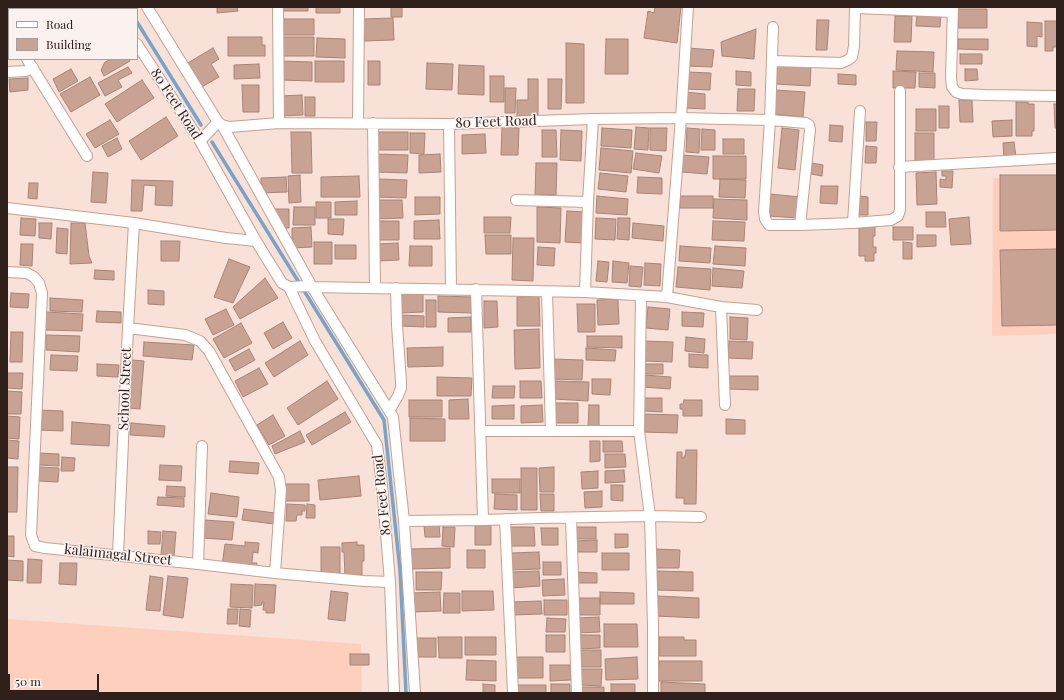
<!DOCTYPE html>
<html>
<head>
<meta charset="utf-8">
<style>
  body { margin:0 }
  #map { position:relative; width:1064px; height:700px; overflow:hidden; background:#f9e1d8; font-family:"Playfair Display",serif }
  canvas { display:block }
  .frame { position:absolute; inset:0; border:8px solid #2f201b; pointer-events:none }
  .legend { position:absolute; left:8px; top:8px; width:130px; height:52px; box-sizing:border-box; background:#fbf2ef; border:1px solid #a99e9a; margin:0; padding:5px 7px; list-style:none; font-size:12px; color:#2f201b }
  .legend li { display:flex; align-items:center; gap:8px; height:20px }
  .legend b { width:20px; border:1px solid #a99e9a }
  .scale { position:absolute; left:8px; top:674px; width:91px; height:18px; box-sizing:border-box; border:2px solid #2f201b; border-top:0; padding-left:5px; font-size:12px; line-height:14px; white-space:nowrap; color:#2f201b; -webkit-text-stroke:3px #fbf2ef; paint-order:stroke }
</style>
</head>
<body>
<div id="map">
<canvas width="1064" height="700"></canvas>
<div class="frame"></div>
<ul class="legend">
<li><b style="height:5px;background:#fff"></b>Road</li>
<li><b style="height:11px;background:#c8a394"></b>Building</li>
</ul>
<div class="scale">50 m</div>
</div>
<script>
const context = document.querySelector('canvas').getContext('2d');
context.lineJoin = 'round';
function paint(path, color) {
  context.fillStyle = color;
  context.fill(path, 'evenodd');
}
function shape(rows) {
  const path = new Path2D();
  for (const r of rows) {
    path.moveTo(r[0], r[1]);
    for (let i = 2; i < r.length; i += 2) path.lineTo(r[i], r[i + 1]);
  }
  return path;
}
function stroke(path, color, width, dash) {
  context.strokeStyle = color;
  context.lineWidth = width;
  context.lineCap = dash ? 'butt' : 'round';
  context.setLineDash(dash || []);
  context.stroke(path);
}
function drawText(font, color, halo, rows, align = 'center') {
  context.font = font + ' "Playfair Display",serif';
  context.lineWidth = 3;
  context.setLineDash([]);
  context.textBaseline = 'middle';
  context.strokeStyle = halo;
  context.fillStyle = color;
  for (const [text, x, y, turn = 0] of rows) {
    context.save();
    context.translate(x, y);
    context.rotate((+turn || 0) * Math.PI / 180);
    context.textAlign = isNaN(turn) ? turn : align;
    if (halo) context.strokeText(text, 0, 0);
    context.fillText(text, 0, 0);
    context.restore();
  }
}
paint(shape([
  [1057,176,1057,334,992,336,993,178],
  [7,619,361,644,362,693,7,693]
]), '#fecfbc');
stroke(shape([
  [128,7,129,9],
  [137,22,201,125],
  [212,142,384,420,400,570,406,693]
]), '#78a4c9', 3.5);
const building = shape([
  [9,7,24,7,22,9,10,9,9,7],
  [217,7,237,7,238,11,217,13,217,7],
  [283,7,308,7,308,11,283,11,283,7],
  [316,7,340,7,340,13,316,13,316,7],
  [391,7,402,7,402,17,391,17,391,7],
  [655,7,681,7,677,43,644,38,648,11,654,13,655,7],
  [958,9,987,9,987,28,958,28,958,9],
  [917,13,941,13,940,27,916,26,917,13],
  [895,16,912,16,911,42,894,42,895,16],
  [393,18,394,40,364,41,363,19,393,18],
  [283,19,314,19,314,35,283,35,283,19],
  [817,20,829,20,827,50,816,50,817,20],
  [1045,21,1057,21,1057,47,1053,47,1053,51,1045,51,1045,21],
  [1027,22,1042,23,1042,37,1037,36,1037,47,1027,46,1027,22],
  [756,29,754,59,722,56,721,42,756,29],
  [228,37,262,37,262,45,265,45,265,56,228,56,228,37],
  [281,37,314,37,314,56,281,56,281,37],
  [317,38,345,39,345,58,316,57,317,38],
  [606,39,628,39,628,74,605,74,606,39],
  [958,39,988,39,988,50,958,49,958,39],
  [566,43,584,44,584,103,566,103,566,43],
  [213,48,219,59,211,64,219,77,200,88,186,64,213,48],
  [688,48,714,50,712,67,687,66,688,48],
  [897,51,934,52,933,72,896,70,897,51],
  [960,54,982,54,982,64,960,64,960,54],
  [111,59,129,59,130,61,104,76,101,70,105,62,111,59],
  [281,61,312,62,312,81,281,80,281,61],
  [315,61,344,61,344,82,315,82,315,61],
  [368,61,380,61,380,85,368,85,368,61],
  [427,63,453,64,452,90,426,89,427,63],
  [259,64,260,78,234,79,234,65,259,64],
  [776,64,811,66,810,86,775,84,776,64],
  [459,65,484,66,484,95,458,94,459,65],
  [128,67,132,73,118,80,122,87,105,96,98,83,128,67],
  [71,69,78,81,59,92,53,79,71,69],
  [965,69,977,69,978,80,965,81,965,69],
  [736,71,751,72,751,86,736,85,736,71],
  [893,71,916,72,915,88,893,88,893,71],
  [687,72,711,73,710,90,686,89,687,72],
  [919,73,935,73,935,88,919,87,919,73],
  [838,74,856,75,856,85,838,84,838,74],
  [490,76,504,76,504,102,490,102,490,76],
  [90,77,100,95,71,112,60,94,90,77],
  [28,78,28,90,10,92,9,79,28,78],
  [528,79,538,79,538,116,517,116,517,100,528,100,528,79],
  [548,79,562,79,561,109,548,109,548,79],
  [142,80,154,98,117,122,105,104,142,80],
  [242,85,259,85,259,112,243,112,242,85],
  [505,88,516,88,515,113,505,113,505,88],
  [738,89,755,89,754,111,737,111,738,89],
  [775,90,805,92,803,117,774,114,775,90],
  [685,92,705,94,705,109,685,108,685,92],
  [302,95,303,115,281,116,280,96,302,95],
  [305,97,315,97,315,116,305,116,305,97],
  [959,100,972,100,973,122,960,122,959,100],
  [1016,102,1028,102,1028,104,1034,104,1034,131,1032,131,1032,136,1016,136,1016,102],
  [1054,104,1057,104,1057,128,1055,128,1054,104],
  [939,106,949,106,949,128,939,128,939,106],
  [916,109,936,109,936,131,916,131,916,109],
  [166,117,178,136,141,160,129,141,166,117],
  [110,120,119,134,95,148,86,134,110,120],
  [1012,120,1012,136,993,137,992,121,1012,120],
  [866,122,877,122,876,141,866,141,866,122],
  [830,125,843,126,842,142,829,141,830,125],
  [502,127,519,128,518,155,501,155,502,127],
  [636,127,649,128,648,150,634,149,636,127],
  [602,128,632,130,631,148,601,146,602,128],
  [650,128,667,128,666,151,650,150,650,128],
  [687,128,700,129,699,153,686,152,687,128],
  [782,128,799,130,795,170,778,168,782,128],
  [702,129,715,130,715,150,701,150,702,129],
  [542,130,556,130,557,157,542,157,542,130],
  [561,130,582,131,581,161,560,160,561,130],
  [291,132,311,132,312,173,292,173,291,132],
  [376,132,408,132,408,150,376,150,376,132],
  [410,133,425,133,424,154,410,153,410,133],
  [915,133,934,133,934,162,915,162,915,133],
  [485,134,486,153,462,154,462,135,485,134],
  [117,138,122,149,108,157,102,146,117,138],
  [723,139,744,139,744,154,723,154,723,139],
  [1014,142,1016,157,1004,158,1003,143,1014,142],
  [866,146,877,147,876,163,865,163,866,146],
  [601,148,633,151,631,173,599,170,601,148],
  [636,153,662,156,659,173,633,169,636,153],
  [377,154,408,155,407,173,376,172,377,154],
  [440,154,441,172,419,173,419,155,440,154],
  [683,155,709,157,707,174,682,172,683,155],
  [713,156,746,156,746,179,713,179,713,156],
  [536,163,557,163,556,195,535,195,536,163],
  [812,163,823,165,822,176,811,174,812,163],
  [942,171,953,171,952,188,940,187,940,179,946,180,946,176,942,176,942,171],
  [93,172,108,173,106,203,91,202,93,172],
  [936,172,937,204,917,205,916,173,936,172],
  [600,173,628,176,626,192,598,189,600,173],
  [300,175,301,202,289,203,288,176,300,175],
  [1000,175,1057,175,1057,230,1000,231,1000,175],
  [359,176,360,197,321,197,321,177,359,176],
  [286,177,287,192,261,193,261,178,286,177],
  [638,177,662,178,662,194,637,193,638,177],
  [378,179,407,180,406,198,377,197,378,179],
  [720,179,746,180,745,198,719,197,720,179],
  [132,180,173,181,172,206,155,205,156,186,144,185,142,211,131,211,132,180],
  [29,183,38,183,37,199,28,198,29,183],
  [821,186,838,186,837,204,820,203,821,186],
  [770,194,800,197,798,218,769,216,770,194],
  [597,196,628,199,627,215,596,213,597,196],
  [680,196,713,196,713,208,680,208,680,196],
  [860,196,868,197,868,215,859,215,860,196],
  [415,197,440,197,440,214,415,215,415,197],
  [714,199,747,200,747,220,713,218,714,199],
  [376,200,402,200,403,218,376,219,376,200],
  [357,201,357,215,335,215,335,202,357,201],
  [316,202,331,202,331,218,316,218,316,202],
  [294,207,315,207,315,225,293,225,294,207],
  [537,207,561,208,560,243,537,242,537,207],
  [273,209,289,209,289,228,280,228,273,209],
  [567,211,584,212,582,243,565,242,567,211],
  [926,212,945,212,946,227,926,227,926,212],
  [484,217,511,217,510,233,484,233,484,217],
  [969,217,971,244,951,245,949,219,969,217],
  [21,218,36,219,35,236,20,235,21,218],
  [596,218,616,219,615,240,595,239,596,218],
  [618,218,630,218,629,240,617,239,618,218],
  [328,219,344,219,343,235,328,234,328,219],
  [439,220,440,239,414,239,414,221,439,220],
  [376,221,399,221,399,240,376,240,376,221],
  [713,221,745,222,744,241,712,240,713,221],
  [39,223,52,223,51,239,39,238,39,223],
  [71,223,85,223,89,256,92,263,70,264,71,223],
  [633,223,664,226,663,241,632,238,633,223],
  [859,226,875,227,875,236,873,236,873,247,876,247,876,253,874,253,874,261,865,261,865,256,859,256,859,226],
  [311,227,312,247,292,248,292,228,311,227],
  [893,227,913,227,913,240,893,240,893,227],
  [57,228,68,229,67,254,56,253,57,228],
  [485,235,511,235,511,254,486,254,485,235],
  [917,235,936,235,936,246,917,247,917,235],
  [513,238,534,238,533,281,512,280,513,238],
  [161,241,180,241,179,261,161,261,161,241],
  [314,242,332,242,332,264,314,264,314,242],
  [903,242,912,243,912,259,903,259,903,242],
  [398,243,399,260,378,261,378,244,398,243],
  [21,244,33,244,32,266,20,265,21,244],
  [335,245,356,245,356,259,335,259,335,245],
  [410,246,432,246,432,266,409,266,410,246],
  [680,246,711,248,710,263,679,261,680,246],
  [715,246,746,248,745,266,713,264,715,246],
  [538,247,555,248,554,266,537,265,538,247],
  [1057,249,1057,325,1002,326,1000,250,1057,249],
  [229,259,250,267,233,303,214,297,229,259],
  [598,261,609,262,607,282,596,281,598,261],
  [613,261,629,263,627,283,612,282,613,261],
  [645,263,661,264,660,286,644,285,645,263],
  [630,266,643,267,641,287,629,286,630,266],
  [678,267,711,269,710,290,676,287,678,267],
  [713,268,744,271,742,288,712,286,713,268],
  [95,270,114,271,114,280,94,279,95,270],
  [265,278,278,298,240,319,233,307,265,278],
  [148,290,164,291,164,305,148,304,148,290],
  [11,293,29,294,28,308,10,307,11,293],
  [401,293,423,293,423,312,401,313,401,293],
  [438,296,473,297,472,313,438,312,438,296],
  [539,296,540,326,517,326,517,297,539,296],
  [50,298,83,300,82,312,50,311,50,298],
  [618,299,619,324,598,325,597,300,618,299],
  [426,300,436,300,436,327,426,327,426,300],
  [484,301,497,301,498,327,484,328,484,301],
  [577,304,595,304,595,332,578,332,577,304],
  [648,307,670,309,668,330,646,328,648,307],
  [226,309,234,325,213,335,205,319,226,309],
  [97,311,121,312,121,323,96,322,97,311],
  [46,312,83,314,82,331,45,330,46,312],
  [682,312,704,313,703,327,682,326,682,312],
  [401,315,424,316,424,327,401,326,401,315],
  [471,317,471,332,448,332,448,318,471,317],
  [730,317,748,318,747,340,730,339,730,317],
  [283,322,292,338,273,349,264,333,283,322],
  [241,323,252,343,224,358,213,339,241,323],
  [539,329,540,368,515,369,514,330,539,329],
  [11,332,23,332,22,362,10,362,11,332],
  [46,335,80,336,79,352,46,350,46,335],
  [587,336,622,336,622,348,587,347,587,336],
  [686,337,705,339,704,353,685,351,686,337],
  [300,341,308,355,274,377,265,363,300,341],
  [643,341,673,342,672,362,643,361,643,341],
  [729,341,753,342,752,359,728,358,729,341],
  [144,342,194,345,192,360,143,356,144,342],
  [443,347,443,366,408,367,407,348,443,347],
  [586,348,616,350,615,361,586,360,586,348],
  [249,349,255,360,235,371,229,360,249,349],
  [689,354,708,355,708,368,689,367,689,354],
  [51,355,78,356,77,371,50,370,51,355],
  [552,359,583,360,582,380,551,379,552,359],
  [132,360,144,361,140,409,128,408,132,360],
  [97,364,119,365,118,377,97,376,97,364],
  [644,364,663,364,663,374,644,374,644,364],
  [259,368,268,384,243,397,235,381,259,368],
  [7,373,23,373,22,389,7,388,7,373],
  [644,375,671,377,670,389,644,387,644,375],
  [728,376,758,376,758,390,728,389,728,376],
  [437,377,472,378,471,396,437,396,437,377],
  [592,379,611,379,610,395,592,394,592,379],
  [327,381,338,399,298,425,287,408,327,381],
  [520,381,541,381,542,398,520,398,520,381],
  [555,381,589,382,588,401,554,399,555,381],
  [493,386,515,386,514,398,492,398,493,386],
  [7,391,22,392,21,414,7,414,7,391],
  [644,398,662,398,662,412,644,411,644,398],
  [468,399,469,419,449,419,449,400,468,399],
  [409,400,442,400,442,417,409,417,409,400],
  [684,400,702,400,702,416,683,416,683,409,680,409,680,404,683,404,684,400],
  [554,403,578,403,578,423,554,423,554,403],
  [514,405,514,419,492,419,492,406,514,405],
  [542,405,543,422,521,423,521,406,542,405],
  [589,405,599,405,599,429,588,428,589,405],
  [39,410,63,411,63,431,38,430,39,410],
  [345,412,351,422,312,445,306,435,345,412],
  [643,414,678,415,677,433,642,432,643,414],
  [273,415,285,436,269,445,257,425,273,415],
  [7,416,20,417,19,439,7,438,7,416],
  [410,418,445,419,445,441,410,441,410,418],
  [726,419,745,420,745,434,726,434,726,419],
  [72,422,110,425,109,446,71,444,72,422],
  [131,423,165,426,164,437,130,435,131,423],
  [300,431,305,442,275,454,272,446,300,431],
  [7,440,19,441,18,459,7,458,7,440],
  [590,441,600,441,600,461,590,462,590,441],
  [603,441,622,441,623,452,603,452,603,441],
  [686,450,697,450,696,504,684,504,684,498,676,498,677,452,682,452,682,458,684,458,684,456,685,456,686,450],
  [38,453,59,454,59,466,38,465,38,453],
  [605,454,625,454,626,467,605,468,605,454],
  [62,457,75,458,74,471,61,471,62,457],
  [230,461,259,463,258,474,229,472,230,461],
  [160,465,182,466,181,481,159,480,160,465],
  [7,467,18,467,17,512,7,512,7,467],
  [39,467,59,468,58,482,38,481,39,467],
  [554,467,554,492,540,492,539,468,554,467],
  [521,468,537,468,537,510,521,510,521,468],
  [624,470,625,482,605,483,605,471,624,470],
  [598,471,598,488,582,489,581,472,598,471],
  [359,476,361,496,320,500,318,480,359,476],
  [492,479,520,479,520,493,492,493,492,479],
  [284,484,309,484,309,501,284,501,284,484],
  [611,485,623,485,623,501,611,500,611,485],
  [167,486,185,487,185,497,166,496,167,486],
  [602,491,602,507,585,508,584,492,602,491],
  [211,493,239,497,237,517,208,514,211,493],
  [495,494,517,495,517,510,494,509,495,494],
  [540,494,554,494,554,511,541,511,540,494],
  [158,497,184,498,184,507,157,505,158,497],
  [287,504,305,505,305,511,302,511,302,515,297,515,296,521,286,521,287,504],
  [307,504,315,505,315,518,306,518,307,504],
  [244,509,275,513,274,524,242,520,244,509],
  [204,520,234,522,232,540,203,538,204,520],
  [475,523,491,523,491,545,475,545,475,523],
  [439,524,440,537,425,537,424,525,439,524],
  [443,527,455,527,454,547,442,546,443,527],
  [510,527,534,527,535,546,511,546,510,527],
  [576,527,596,527,596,539,576,539,576,527],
  [541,528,558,528,558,545,542,545,541,528],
  [148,531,161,532,160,544,148,544,148,531],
  [163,531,176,532,174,556,161,555,163,531],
  [615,534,628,534,628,547,615,548,615,534],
  [7,536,14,536,14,557,7,556,7,536],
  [597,540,597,552,576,552,576,541,597,540],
  [245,542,259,543,258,553,253,552,252,563,257,563,256,569,222,565,225,544,245,546,245,542],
  [357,542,357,545,364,545,364,561,362,561,362,575,345,576,344,552,342,552,342,543,357,542],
  [321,547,340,547,340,574,321,574,321,547],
  [450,548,450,568,410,569,410,549,450,548],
  [655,549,680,550,679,568,655,568,655,549],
  [467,550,485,550,485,568,467,568,467,550],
  [539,552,540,569,511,570,511,553,539,552],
  [602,553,629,553,629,570,602,570,602,553],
  [28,559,42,560,41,583,27,583,28,559],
  [7,560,23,561,23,581,7,580,7,560],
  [543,562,561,562,561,575,543,575,543,562],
  [60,563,77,563,76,585,59,584,60,563],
  [539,571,540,586,510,588,509,572,539,571],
  [656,571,693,572,693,591,656,590,656,571],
  [416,572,442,572,441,590,416,590,416,572],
  [574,572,597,573,597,583,574,583,574,572],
  [150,576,163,578,160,611,146,610,150,576],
  [168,576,188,578,183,618,163,615,168,576],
  [564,579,565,595,543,596,542,580,564,579],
  [231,584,253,585,252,608,230,607,231,584],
  [255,584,276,585,274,613,266,613,266,610,263,610,264,602,262,602,262,605,254,606,255,584],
  [331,591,348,593,345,621,328,619,331,591],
  [462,591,493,591,494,610,462,611,462,591],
  [440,592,441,611,411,612,411,593,440,592],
  [600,592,634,593,634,604,600,604,600,592],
  [444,593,460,593,460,613,443,613,444,593],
  [657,596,699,598,699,618,656,616,657,596],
  [577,598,600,598,600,615,577,615,577,598],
  [544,600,567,600,567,615,544,615,544,600],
  [541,601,542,614,512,615,512,602,541,601],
  [228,609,238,609,237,624,227,624,228,609],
  [240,609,251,610,250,627,239,626,240,609],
  [599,617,600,632,577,633,577,618,599,617],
  [547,618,566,619,565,632,546,632,547,618],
  [604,624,637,624,638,647,604,647,604,624],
  [546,635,565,635,565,652,546,652,546,635],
  [578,635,600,635,600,648,578,649,578,635],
  [438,637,462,637,462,658,439,658,438,637],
  [465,637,496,637,496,655,465,655,465,637],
  [659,637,684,637,684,640,696,640,696,656,659,656,659,637],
  [415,638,436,638,436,657,416,657,415,638],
  [579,650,601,650,601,667,579,667,579,650],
  [350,654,369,654,369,665,350,665,350,654],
  [514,657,543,657,543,678,514,678,514,657],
  [637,657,638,679,606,680,605,659,637,657],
  [467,660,496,661,496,681,466,680,467,660],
  [659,661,702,661,702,681,658,681,659,661],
  [550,665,570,665,571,680,550,681,550,665],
  [580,669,602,669,601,686,580,685,580,669],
  [661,682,705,684,705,693,661,693,661,682],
  [483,684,495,685,495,693,483,693,483,684],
  [551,684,570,684,570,693,551,693,551,684],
  [611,684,635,684,635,693,611,693,611,684],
  [516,685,546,685,546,693,517,693,516,685],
  [581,687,604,687,604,693,581,693,581,687]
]);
paint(building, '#c8a394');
stroke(building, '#a88476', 1);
const street = shape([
  [113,7,114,9],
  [147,7,218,122,222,125,312,287,585,292,667,297,721,307,757,310],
  [278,7,279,123],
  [953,7,951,78,952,87,956,92,962,94,985,95,1057,96],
  [855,8,953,12],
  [7,27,9,31],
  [773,27,770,120,764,212,765,219,769,225,800,225,853,223,891,220,898,216,900,210,900,91],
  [137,44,200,141,256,241,282,283,289,287,307,286,312,287,393,417,404,521,415,693],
  [27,59,87,156],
  [772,61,841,63,848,60,852,57,854,46,855,7],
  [7,72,26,71,33,68],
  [358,123,359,7],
  [373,123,375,288],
  [449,124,451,289],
  [222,125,230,127,279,123,449,124,593,119,681,118,770,120,806,123,809,125,810,130,800,225],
  [200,141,218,122],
  [899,167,1057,158],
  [516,200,588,202],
  [7,208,134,223,226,238,256,241],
  [853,223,860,111],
  [7,272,27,273,34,277,39,283,42,293,31,535,35,546,45,548,198,564,275,573,364,581,390,582],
  [289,287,315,341,377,445,382,485,390,582,394,693],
  [547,292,551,431,639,431],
  [585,292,588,202,593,119],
  [641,296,639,431,650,516,653,626,653,693],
  [667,297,681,118,688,7],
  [721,307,725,405],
  [128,328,185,335,200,341,209,351,279,477,281,490,275,573],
  [389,411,398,396,401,388,401,382,397,325,396,288],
  [480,431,551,431],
  [571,518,577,693],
  [505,519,513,693],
  [483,520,540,518,650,516,701,517],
  [404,521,483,520,476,289],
  [118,555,128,328,134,223],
  [198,564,202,446]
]);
stroke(street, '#c5a091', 12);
stroke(street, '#fff', 10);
drawText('14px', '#2f201b', '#fbf2ef', [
  ["80 Feet Road",176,104,57],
  ["80 Feet Road",496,122,-2],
  ["School Street",125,389,-88],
  ["80 Feet Road",382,495,-96],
  ["kalaimagal Street",118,555,6]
]);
</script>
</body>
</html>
